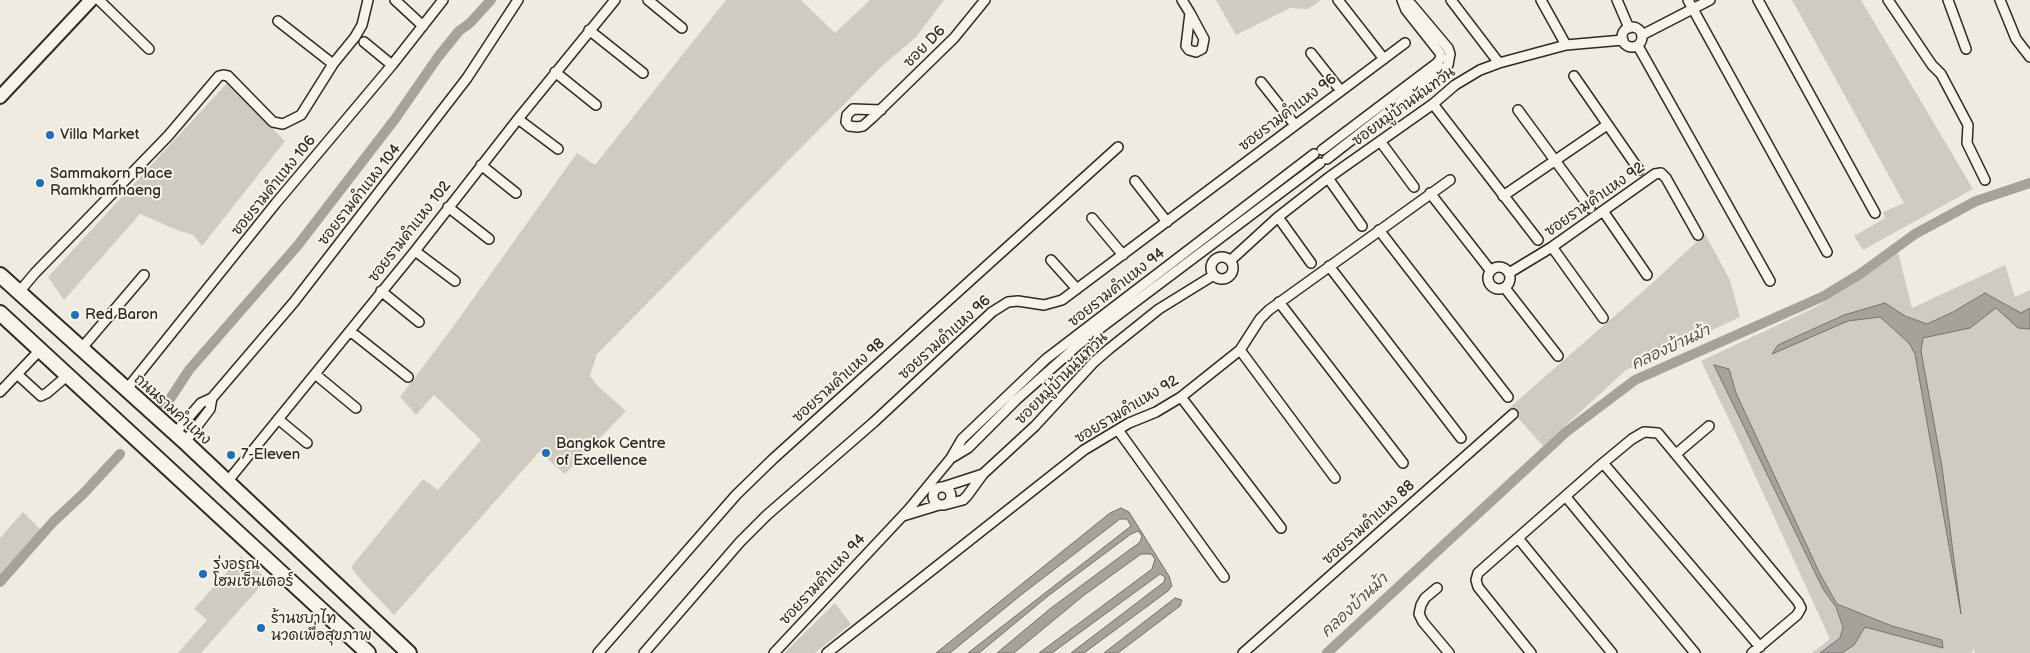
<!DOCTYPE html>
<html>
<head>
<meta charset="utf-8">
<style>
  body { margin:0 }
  canvas { display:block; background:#efebe0 }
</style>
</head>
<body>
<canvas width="2030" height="653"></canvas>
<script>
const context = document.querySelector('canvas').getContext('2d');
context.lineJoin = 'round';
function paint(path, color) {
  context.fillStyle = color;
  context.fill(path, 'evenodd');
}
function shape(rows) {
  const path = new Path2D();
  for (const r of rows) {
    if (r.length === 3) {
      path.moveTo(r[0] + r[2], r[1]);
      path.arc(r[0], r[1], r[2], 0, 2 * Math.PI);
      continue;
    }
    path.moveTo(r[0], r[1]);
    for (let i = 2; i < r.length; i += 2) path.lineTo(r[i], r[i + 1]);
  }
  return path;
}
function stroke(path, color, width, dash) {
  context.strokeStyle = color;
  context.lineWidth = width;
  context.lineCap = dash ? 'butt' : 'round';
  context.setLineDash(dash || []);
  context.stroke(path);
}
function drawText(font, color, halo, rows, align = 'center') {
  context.font = font + ' "Balsamiq Sans","Playpen Sans Thai",sans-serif';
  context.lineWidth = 4;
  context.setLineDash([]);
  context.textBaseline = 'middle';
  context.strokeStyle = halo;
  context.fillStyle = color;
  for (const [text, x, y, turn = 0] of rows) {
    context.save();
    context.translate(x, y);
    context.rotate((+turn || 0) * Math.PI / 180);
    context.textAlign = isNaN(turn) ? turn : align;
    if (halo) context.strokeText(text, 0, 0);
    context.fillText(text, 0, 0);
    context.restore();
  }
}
paint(shape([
  [726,0,801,0,835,33,870,0,944,0,916,37,881,67,597,354,590,376,598,386,626,411,565,474,539,452,394,615,360,579,351,567,423,479,438,490,481,440,434,395,416,415,400,397,453,327,577,153,595,165],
  [1216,0,1321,0,1308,9,1290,8,1236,35],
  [1792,0,1861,0,1973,189,1863,250,1854,236,1885,218,1883,212,1904,203],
  [227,83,285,141,202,246,193,235,177,230,140,214,64,300,48,277],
  [1705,234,1730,280,1740,317,1626,370,1543,446,1509,408,1658,278],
  [1898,252,1912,308,2005,265,2015,297,2030,290,2030,308,2021,313,1984,293,1953,312,1927,324,1905,316,1885,303,1844,315,1778,345,1773,353,1848,321,1880,317,1909,343,1915,353,1958,600,1942,467,1921,351,1923,338,1970,328,1996,308,2018,328,2030,329,2030,653,1975,653,1973,648,1972,653,1842,653,1854,645,1865,627,1943,648,1942,640,1892,626,1837,604,1820,574,1736,393,1729,369,1715,365,1823,589,1836,606,1843,627,1840,638,1820,653,1812,653,1830,639,1743,449,1701,361,1816,307,1853,284],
  [23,512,43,532,0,578,0,538],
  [241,556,267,579,201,653,178,653,207,620,194,609],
  [835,603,851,624,815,653,784,653]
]), '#cfcbc2');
const water = shape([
  [1985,293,2021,313,2030,308,2030,329,2018,328,1996,308,1970,328,1923,338,1921,351,1942,467,1961,614,1915,354,1909,343,1880,317,1848,321,1772,354,1778,345,1844,315,1885,303,1905,316,1927,324,1953,312,1985,293],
  [1714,365,1729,369,1736,393,1820,574,1837,604,1892,626,1942,640,1943,648,1865,627,1854,645,1842,653,1820,653,1840,638,1843,627,1836,607,1823,589,1714,365],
  [1121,508,1129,512,1169,576,1172,586,1168,591,1084,653,1071,653,1164,582,1165,577,1160,574,1052,653,1039,653,1152,569,1155,559,1151,554,1141,554,1083,596,1014,653,997,653,1051,608,1140,542,1142,536,1138,531,1131,534,1048,596,979,653,968,653,1131,526,1127,519,1120,519,1021,595,950,653,936,653,1110,513,1121,508],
  [1175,598,1182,600,1180,606,1118,653,1104,653,1175,598]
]);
paint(water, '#a4a29a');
stroke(water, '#74726e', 1);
stroke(shape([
  [156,414,170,399,189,370,298,245,395,119,438,57,459,31,470,23,491,0],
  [0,582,53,522,83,494,120,454],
  [1327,653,1566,432,1635,380,1824,296,1860,274,1915,234,1976,201,2030,183]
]), '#a4a29a', 10);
const street = shape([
  [99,0,149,49],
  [395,0,423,26],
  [648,0,682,28],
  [1182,0,1190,13],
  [1338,0,1384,59],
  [1451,0,1499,63],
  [1541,0,1566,45],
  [1617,0,1629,28],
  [1688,0,1827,252],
  [1758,0,1875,213],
  [1888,0,1932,65,1941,74,1968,125,1967,143,1985,180],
  [1948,0,1966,49],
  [2000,0,2016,39,2030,57],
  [1190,13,1204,39,1202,49,1196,52,1189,50,1186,46,1190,13],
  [278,21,333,64],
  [1632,37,10],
  [589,30,643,73],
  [1642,35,1710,0],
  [364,42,392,65],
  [1638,46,1770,281],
  [1311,53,1341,91],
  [555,72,596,105],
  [1574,76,1639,170],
  [1261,82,1295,125],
  [1433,104,1538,240],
  [881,110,853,109,847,115,846,122,849,126,857,127,863,126,872,118,954,38,985,0],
  [1518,110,1590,208],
  [518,119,558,149],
  [1380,141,1414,187],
  [1322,150,1437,63,1441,58,1440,53,1406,10,1402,0],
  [1327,159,1448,65,1450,54,1448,48,1411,4,1402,0],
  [481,165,516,193],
  [1328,178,1362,226],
  [1135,181,1167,222],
  [1430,193,1490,270],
  [1503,196,1607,125],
  [448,207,489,239],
  [1603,211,1647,275],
  [1278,217,1311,263],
  [1092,218,1123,255],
  [1379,230,1508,397],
  [1552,247,1603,318],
  [415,251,455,281],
  [1222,268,11],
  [1051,260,1077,289],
  [1231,260,1278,217,1328,178,1433,104,1455,85,1480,70,1499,63,1566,45,1623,40],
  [1329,266,1461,438],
  [1499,278,11],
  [1509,273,1552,247,1655,174,1661,173,1666,178,1698,235],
  [1505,288,1558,356],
  [381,291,419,322],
  [19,292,35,273,168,136,219,76,223,75,228,76,273,122,283,124,301,115,333,64,355,37,362,25,368,0],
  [1279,302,1403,463],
  [350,331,408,377],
  [81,349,144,275],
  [1240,350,1335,478],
  [17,374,41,396,47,393,68,375],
  [315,374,356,408],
  [126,390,276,203,392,65,443,0],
  [0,392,40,350],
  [1181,397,1281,528],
  [278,419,307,443],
  [1118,430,1224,577],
  [175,433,201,403,212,398,294,302,467,78,518,0],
  [185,442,210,409,212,398],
  [1676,454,1709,426],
  [953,457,968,448,1016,400,1078,345,1320,163],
  [1603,463,1760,647],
  [227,482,415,251,518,119,615,0],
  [943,487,983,474],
  [942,496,9],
  [1566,497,1695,653],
  [944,505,963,500,967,496,983,474,1035,426,1094,362,1109,349,1159,309,1214,275],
  [903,516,939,505],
  [1518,538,1612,653],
  [1437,588,1425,598,1421,605,1419,614,1423,622,1449,653],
  [598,653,736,495,773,459,1118,147],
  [644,653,740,542,767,515,874,422,992,312,1008,302,1018,301,1044,305,1062,300,1405,43],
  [774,653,909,509,951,458,962,439,1046,359,1314,154],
  [827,653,1084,450,1129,423,1156,412,1181,397,1240,350,1260,319,1269,310,1450,180],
  [1243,653,1513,414],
  [1531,653,1478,587,1476,580,1478,573,1603,463,1632,439,1644,432,1658,433,1798,602,1801,608,1797,615,1752,653]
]);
const secondary = shape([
  [0,97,91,0]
]);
const primary = shape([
  [0,275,185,442,409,653],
  [0,313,368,653]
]);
stroke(street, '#2b2b2b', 12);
stroke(secondary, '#2b2b2b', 16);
stroke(primary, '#2b2b2b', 18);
stroke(street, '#f7f3e8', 9);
stroke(secondary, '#f7f3e8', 12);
stroke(primary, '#f7f3e8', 14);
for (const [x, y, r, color] of [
  [50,135,5,"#1f6fb2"],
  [40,183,5,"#1f6fb2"],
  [75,315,5,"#1f6fb2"],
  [546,453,5,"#1f6fb2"],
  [231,455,5,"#1f6fb2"],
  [203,574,5,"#1f6fb2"],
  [261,628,5,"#1f6fb2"]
]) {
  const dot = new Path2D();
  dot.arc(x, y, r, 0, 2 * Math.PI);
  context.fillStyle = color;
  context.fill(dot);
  stroke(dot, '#f7f3e8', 2);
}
drawText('15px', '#2b2b2b', '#f7f3e8', [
  ["ซอย D6",925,47,-45],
  ["ซอยหมู่บ้านนันทวัน",1404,107,-36],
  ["ซอยรามคําแหง 96",1288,113,-37],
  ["ซอยรามคําแหง 106",274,186,-51],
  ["ซอยรามคําแหง 104",360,195,-52],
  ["ซอยรามคําแหง 92",1595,200,-35],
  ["ซอยรามคําแหง 102",410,232,-52],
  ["ซอยรามคําแหง 94",1117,288,-38],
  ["ซอยรามคําแหง 96",945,338,-42],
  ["ซอยหมู่บ้านนันทวัน",1062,379,-45],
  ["ซอยรามคําแหง 98",839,381,-42],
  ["ถนนรามคำแหง",172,410,42],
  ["ซอยรามคําแหง 92",1127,410,-31],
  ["ซอยรามคำแหง 88",1369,523,-42],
  ["ซอยรามคําแหง 94",823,580,-47]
]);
drawText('15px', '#2b2b2b', '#f7f3e8', [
  ["Villa Market",60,135],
  ["Sammakorn Place",50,174],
  ["Ramkhamhaeng",50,191],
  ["Red Baron",85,315],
  ["Bangkok Centre",556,444],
  ["of Excellence",556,461],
  ["7-Eleven",241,455],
  ["รุ่งอรุณ",213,565],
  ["โฮมเซ็นเตอร์",213,582],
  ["ร้านชบาไท",271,619],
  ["นวดเพื่อสุขภาพ",271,636]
], 'left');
drawText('italic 16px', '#555552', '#f7f3e8', [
  ["คลองบ้านม้า",1671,348,-25],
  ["คลองบ้านม้า",1355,606,-43]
]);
</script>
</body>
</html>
